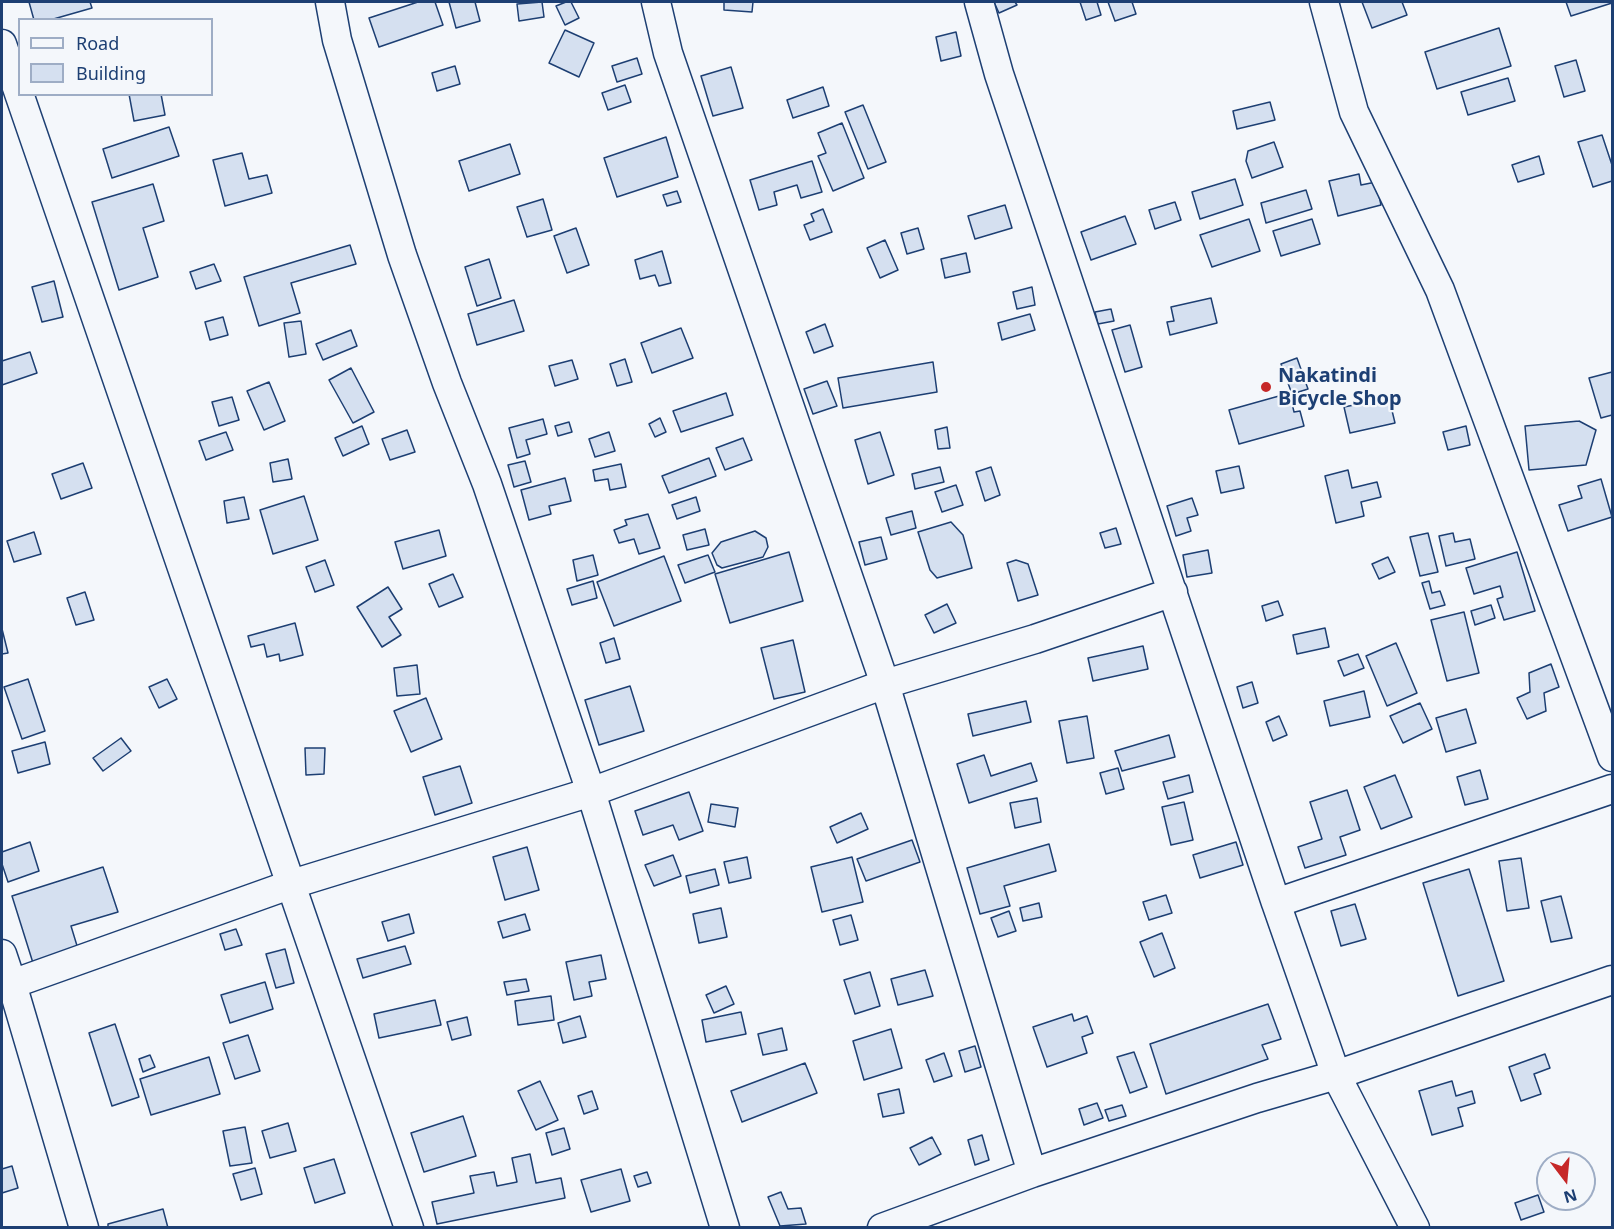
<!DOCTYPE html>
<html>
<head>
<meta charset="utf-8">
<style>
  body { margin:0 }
  #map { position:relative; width:1614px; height:1229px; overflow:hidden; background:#f4f7fb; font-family:"Noto Sans",sans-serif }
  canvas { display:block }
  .frame { position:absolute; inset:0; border:3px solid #1d3f73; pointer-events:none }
  .legend { position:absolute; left:18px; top:18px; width:195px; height:78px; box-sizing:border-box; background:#f4f7fb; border:2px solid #9eadc5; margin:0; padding:8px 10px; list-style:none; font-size:18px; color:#1d3f73 }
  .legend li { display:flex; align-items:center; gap:12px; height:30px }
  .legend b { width:30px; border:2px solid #9eadc5 }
  .north { position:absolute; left:1536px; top:1151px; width:60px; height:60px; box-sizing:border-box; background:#f4f7fb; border:2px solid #9eadc5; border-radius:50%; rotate:164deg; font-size:16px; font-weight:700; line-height:24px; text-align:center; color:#1d3f73 }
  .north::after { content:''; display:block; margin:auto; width:21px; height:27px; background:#c62828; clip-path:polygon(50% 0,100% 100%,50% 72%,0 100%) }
</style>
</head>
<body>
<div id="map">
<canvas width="1614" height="1229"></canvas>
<div class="frame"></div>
<ul class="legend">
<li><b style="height:8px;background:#f4f7fb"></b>Road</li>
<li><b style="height:16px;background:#d5e0f0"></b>Building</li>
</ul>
<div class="north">N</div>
</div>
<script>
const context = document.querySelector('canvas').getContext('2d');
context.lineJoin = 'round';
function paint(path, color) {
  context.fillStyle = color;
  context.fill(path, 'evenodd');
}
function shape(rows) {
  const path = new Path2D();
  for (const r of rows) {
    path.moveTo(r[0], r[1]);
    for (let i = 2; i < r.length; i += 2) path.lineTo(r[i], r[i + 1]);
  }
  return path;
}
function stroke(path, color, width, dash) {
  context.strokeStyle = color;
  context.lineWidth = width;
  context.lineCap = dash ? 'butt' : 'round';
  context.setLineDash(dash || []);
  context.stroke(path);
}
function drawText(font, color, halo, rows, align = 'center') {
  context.font = font + ' "Noto Sans",sans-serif';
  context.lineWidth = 4.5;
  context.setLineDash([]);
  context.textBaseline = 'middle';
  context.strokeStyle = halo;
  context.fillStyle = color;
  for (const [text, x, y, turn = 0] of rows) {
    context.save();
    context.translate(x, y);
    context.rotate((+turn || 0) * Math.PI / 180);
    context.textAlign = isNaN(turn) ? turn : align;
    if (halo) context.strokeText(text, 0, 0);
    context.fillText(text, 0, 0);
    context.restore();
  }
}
const building = shape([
  [29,2,90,2,92,8,50,20,34,20,29,2],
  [418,2,435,2,443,25,379,47,369,18,418,2],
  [449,2,475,2,480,21,456,28,449,2],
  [542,2,544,17,519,21,517,4,542,2],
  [566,2,571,2,579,18,565,25,556,6,566,2],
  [724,2,753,2,752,12,724,10,724,2],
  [994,2,1015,2,1017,5,999,13,994,2],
  [1080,2,1097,2,1101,15,1086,20,1080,2],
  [1108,2,1132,2,1136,14,1115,21,1108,2],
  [1362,2,1402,2,1407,15,1372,28,1362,2],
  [1566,2,1612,2,1612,3,1571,16,1566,2],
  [1499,28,1511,66,1437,89,1425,52,1499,28],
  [565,30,594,43,579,77,549,63,565,30],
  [956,32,961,56,941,61,936,37,956,32],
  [637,58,642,74,617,82,612,66,637,58],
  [1576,60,1585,91,1564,97,1555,66,1576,60],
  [455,66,460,84,437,91,432,73,455,66],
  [731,67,743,108,713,116,701,76,731,67],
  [1508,78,1515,101,1468,115,1461,92,1508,78],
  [625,85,631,102,608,110,602,93,625,85],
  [823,87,829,106,793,118,787,100,823,87],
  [129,94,161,94,165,115,134,121,129,94],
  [1270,102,1275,120,1237,129,1233,111,1270,102],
  [863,105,886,162,868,169,845,112,863,105],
  [842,123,864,178,833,191,818,156,826,153,818,133,842,123],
  [169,127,179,156,112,178,103,149,169,127],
  [1602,135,1612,165,1612,181,1593,187,1578,142,1602,135],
  [666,137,678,177,617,197,604,158,666,137],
  [1274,142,1283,167,1252,178,1246,161,1248,151,1274,142],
  [510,144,520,174,469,191,459,161,510,144],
  [242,153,249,179,267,175,272,193,225,206,213,160,242,153],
  [1539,156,1544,174,1518,182,1512,165,1539,156],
  [812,161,822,192,801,198,797,185,774,192,777,205,759,210,750,180,812,161],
  [1359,174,1361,185,1376,182,1381,205,1338,216,1329,181,1359,174],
  [1235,179,1243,205,1200,219,1192,192,1235,179],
  [153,184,164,221,143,228,158,277,119,290,92,202,153,184],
  [1306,190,1312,209,1266,223,1261,203,1306,190],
  [677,191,681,202,667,206,663,195,677,191],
  [543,199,552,230,527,237,517,207,543,199],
  [1175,202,1181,220,1155,229,1149,210,1175,202],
  [1005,205,1012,228,975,239,968,216,1005,205],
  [823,209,832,232,810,240,804,225,814,221,811,214,823,209],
  [1125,216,1136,244,1091,260,1081,232,1125,216],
  [1249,219,1260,251,1212,267,1200,235,1249,219],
  [1312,219,1320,244,1281,256,1273,231,1312,219],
  [576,228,589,265,567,273,554,236,576,228],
  [918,228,924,249,907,254,901,233,918,228],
  [885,240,898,270,880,278,867,248,885,240],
  [350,245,356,264,291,283,300,313,259,326,244,277,350,245],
  [662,251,671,283,659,286,655,275,640,279,635,260,662,251],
  [966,253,970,272,945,278,941,259,966,253],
  [489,259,501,298,477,306,465,267,489,259],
  [214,264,221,281,196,289,190,272,214,264],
  [54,281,63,317,42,322,32,287,54,281],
  [1032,287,1035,305,1017,309,1013,292,1032,287],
  [1211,298,1217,323,1170,335,1167,322,1174,321,1171,307,1211,298],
  [514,300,524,331,477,345,468,314,514,300],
  [1111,309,1114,321,1098,324,1095,312,1111,309],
  [1030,314,1035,330,1002,340,998,323,1030,314],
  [223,317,228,335,210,340,205,322,223,317],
  [301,321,306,354,289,357,284,323,301,321],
  [825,324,833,346,814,353,806,332,825,324],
  [1130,325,1142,367,1125,372,1112,330,1130,325],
  [681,328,693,358,652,373,641,343,681,328],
  [351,330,357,346,323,360,316,344,351,330],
  [30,352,37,373,2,385,2,361,30,352],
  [1297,358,1308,389,1292,394,1281,364,1297,358],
  [625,359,632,382,617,386,610,364,625,359],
  [572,360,578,379,555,386,549,366,572,360],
  [933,362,937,392,843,408,838,378,933,362],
  [351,368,374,412,353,423,329,380,351,368],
  [1612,372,1612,415,1601,418,1589,378,1612,372],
  [827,381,837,406,813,414,804,389,827,381],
  [269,382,285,421,264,430,247,391,269,382],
  [726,393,733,415,681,432,673,411,726,393],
  [1279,396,1281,402,1291,399,1294,412,1300,411,1304,426,1239,444,1229,410,1279,396],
  [232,397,239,420,219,426,212,402,232,397],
  [1389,398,1395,423,1350,433,1344,407,1389,398],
  [660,418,666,432,655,437,649,424,660,418],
  [543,419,547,434,526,440,530,454,517,458,509,428,543,419],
  [1579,421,1596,430,1586,465,1529,470,1525,426,1579,421],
  [569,422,572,432,558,436,555,426,569,422],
  [362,426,369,444,343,456,335,438,362,426],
  [1466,426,1470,445,1448,450,1443,432,1466,426],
  [947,427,950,448,938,449,935,430,947,427],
  [407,430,415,452,390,460,382,439,407,430],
  [226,432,233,450,206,460,199,441,226,432],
  [609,432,615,451,595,457,589,439,609,432],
  [880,432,894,475,868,484,855,440,880,432],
  [743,438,752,460,725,470,716,448,743,438],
  [709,458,716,476,669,493,662,476,709,458],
  [288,459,292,479,273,482,270,463,288,459],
  [525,461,531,482,514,487,508,465,525,461],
  [83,463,92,488,61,499,52,474,83,463],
  [621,464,626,487,610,490,608,479,595,481,593,470,621,464],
  [1239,466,1244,488,1221,493,1216,471,1239,466],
  [940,467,944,482,915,489,912,474,940,467],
  [991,467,1000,495,985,501,976,472,991,467],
  [1348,470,1352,488,1377,482,1381,497,1361,502,1364,516,1336,523,1325,476,1348,470],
  [565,478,571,501,549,506,551,514,529,520,521,490,565,478],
  [1601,479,1612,517,1568,531,1559,505,1582,498,1578,486,1601,479],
  [956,485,963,505,942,512,935,492,956,485],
  [304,496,318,540,273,554,260,510,304,496],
  [244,497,249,519,227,523,224,501,244,497],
  [696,497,700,511,677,519,672,505,696,497],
  [1192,498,1198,515,1187,518,1191,531,1176,536,1167,506,1192,498],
  [912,511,916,528,891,535,886,518,912,511],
  [648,514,660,548,639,554,634,539,619,543,614,530,627,525,625,520,648,514],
  [951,522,963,535,972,568,937,578,930,570,918,532,951,522],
  [1116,528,1121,544,1105,548,1100,533,1116,528],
  [705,529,709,545,687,550,683,535,705,529],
  [439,530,446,556,403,569,395,542,439,530],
  [755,531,766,538,768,547,763,557,722,568,717,565,712,553,721,542,755,531],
  [34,532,41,554,14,562,7,541,34,532],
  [1428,533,1438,572,1420,576,1410,537,1428,533],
  [1453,533,1455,542,1470,539,1475,559,1446,566,1439,536,1453,533],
  [881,537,887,559,865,565,859,542,881,537],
  [1208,550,1212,573,1187,577,1183,555,1208,550],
  [789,552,803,601,730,623,715,574,789,552],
  [1517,552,1535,611,1504,620,1497,599,1503,597,1500,586,1474,594,1466,568,1517,552],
  [593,555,598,575,577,581,573,560,593,555],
  [708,555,715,572,685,583,678,565,708,555],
  [664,556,681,601,614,626,597,582,664,556],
  [1388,557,1395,572,1379,579,1372,564,1388,557],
  [325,560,334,585,315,592,306,567,325,560],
  [1016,560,1028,564,1038,595,1018,601,1007,563,1016,560],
  [453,574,463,597,439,607,429,584,453,574],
  [593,581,597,598,572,605,567,589,593,581],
  [1429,581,1432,593,1440,591,1445,605,1430,609,1422,583,1429,581],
  [388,587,402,609,389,617,401,635,382,647,357,607,388,587],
  [85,592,94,620,76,625,67,598,85,592],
  [1278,601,1283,615,1266,621,1262,606,1278,601],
  [947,604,956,623,934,633,925,615,947,604],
  [1491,605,1495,618,1475,625,1471,611,1491,605],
  [1464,612,1479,673,1447,681,1431,620,1464,612],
  [295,623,303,655,280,661,279,654,267,657,264,644,251,647,248,636,295,623],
  [1325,628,1329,647,1297,654,1293,635,1325,628],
  [2,629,8,653,2,654,2,629],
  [614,638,620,659,606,663,600,643,614,638],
  [793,640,805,692,774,699,761,648,793,640],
  [1396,643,1417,693,1387,706,1366,656,1396,643],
  [1143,646,1148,669,1093,681,1088,658,1143,646],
  [1358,654,1364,668,1344,676,1338,661,1358,654],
  [1551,664,1559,687,1544,693,1546,711,1527,719,1517,698,1530,692,1529,673,1551,664],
  [417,665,420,694,397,696,394,668,417,665],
  [28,679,45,731,22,739,4,687,28,679],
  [167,679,177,699,159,708,149,687,167,679],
  [1252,682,1258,703,1243,708,1237,687,1252,682],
  [630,686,644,731,599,745,585,700,630,686],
  [1364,691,1370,717,1330,726,1324,701,1364,691],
  [426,698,442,739,411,752,394,711,426,698],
  [1026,701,1031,722,973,736,968,714,1026,701],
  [1420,703,1432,729,1403,743,1390,716,1420,703],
  [1466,709,1476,743,1446,752,1436,718,1466,709],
  [1087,716,1094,758,1067,763,1059,721,1087,716],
  [1279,716,1287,735,1273,741,1266,722,1279,716],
  [1169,735,1175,757,1122,771,1115,751,1169,735],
  [121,738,131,751,103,771,93,758,121,738],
  [45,742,50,764,18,773,12,751,45,742],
  [305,748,325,748,324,774,306,775,305,748],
  [984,755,991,776,1031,763,1037,781,969,803,957,764,984,755],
  [460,766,472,803,435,815,423,777,460,766],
  [1118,768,1124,789,1106,794,1100,773,1118,768],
  [1480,770,1488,799,1465,805,1457,777,1480,770],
  [1189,775,1193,792,1168,799,1163,782,1189,775],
  [1395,775,1412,817,1381,829,1364,787,1395,775],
  [1347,790,1360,830,1340,837,1346,855,1305,868,1298,847,1322,839,1310,802,1347,790],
  [689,792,703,831,679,840,673,825,643,835,635,811,689,792],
  [1037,798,1041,822,1015,828,1010,803,1037,798],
  [1184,802,1193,840,1171,845,1162,807,1184,802],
  [711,804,738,808,735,827,708,822,711,804],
  [861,813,868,829,837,843,830,827,861,813],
  [912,840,920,862,866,881,857,859,912,840],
  [30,842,39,871,8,882,2,864,2,852,30,842],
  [1236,842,1243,865,1200,878,1193,855,1236,842],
  [1049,844,1056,871,1004,886,1010,906,980,914,967,868,1049,844],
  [527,847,539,890,505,900,493,857,527,847],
  [673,855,681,876,654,886,645,865,673,855],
  [747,857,751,878,729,883,724,862,747,857],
  [852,857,863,902,822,912,811,867,852,857],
  [1521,858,1529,908,1507,911,1499,861,1521,858],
  [103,867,118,912,71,926,78,949,33,963,12,896,103,867],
  [715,869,719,885,690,893,686,876,715,869],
  [1469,869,1504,981,1458,996,1423,883,1469,869],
  [1166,895,1172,913,1149,920,1143,902,1166,895],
  [1561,896,1572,938,1551,942,1541,901,1561,896],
  [1039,903,1042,917,1023,921,1020,908,1039,903],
  [1355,904,1366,939,1341,946,1331,911,1355,904],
  [721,908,727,937,699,943,693,914,721,908],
  [1009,911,1016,931,998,937,991,918,1009,911],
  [409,914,414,933,388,941,382,922,409,914],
  [525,914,530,930,503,938,498,922,525,914],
  [851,915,858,940,840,945,833,920,851,915],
  [236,929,242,945,225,950,220,934,236,929],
  [1162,933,1175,968,1154,977,1140,942,1162,933],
  [405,946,411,964,363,978,357,959,405,946],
  [285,949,294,983,276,988,266,954,285,949],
  [601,955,606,979,589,982,592,996,574,1000,566,962,601,955],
  [925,970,933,996,898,1005,891,979,925,970],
  [870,972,880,1006,855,1014,844,980,870,972],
  [526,979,529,991,507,995,504,982,526,979],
  [265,982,273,1009,230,1023,221,995,265,982],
  [726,986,734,1004,714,1013,706,995,726,986],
  [551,996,554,1020,518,1025,515,1001,551,996],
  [435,1000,441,1025,379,1038,374,1014,435,1000],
  [1268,1004,1281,1039,1262,1045,1268,1059,1166,1094,1150,1044,1268,1004],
  [741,1012,746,1034,706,1042,702,1020,741,1012],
  [1072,1014,1074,1021,1087,1016,1093,1033,1082,1037,1087,1053,1047,1067,1033,1027,1072,1014],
  [580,1016,586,1037,563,1043,558,1023,580,1016],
  [467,1017,471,1035,452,1040,447,1022,467,1017],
  [115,1024,139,1097,112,1106,89,1033,115,1024],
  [782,1028,787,1050,763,1055,758,1034,782,1028],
  [891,1029,902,1068,864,1080,853,1041,891,1029],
  [248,1035,260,1071,235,1079,223,1043,248,1035],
  [975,1046,981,1067,965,1072,959,1051,975,1046],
  [1134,1052,1147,1087,1130,1093,1117,1057,1134,1052],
  [944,1053,952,1076,934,1082,926,1060,944,1053],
  [1545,1054,1550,1068,1534,1074,1541,1094,1521,1101,1509,1067,1545,1054],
  [150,1055,155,1067,143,1072,139,1059,150,1055],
  [209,1057,220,1094,151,1115,140,1079,209,1057],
  [805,1063,817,1093,742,1122,731,1091,805,1063],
  [540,1081,558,1120,536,1130,518,1091,540,1081],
  [1452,1081,1456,1096,1472,1091,1475,1103,1458,1108,1463,1126,1432,1135,1419,1091,1452,1081],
  [899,1089,904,1113,883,1117,878,1094,899,1089],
  [592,1091,598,1109,584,1114,578,1096,592,1091],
  [1097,1103,1103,1118,1084,1125,1079,1109,1097,1103],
  [1122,1105,1126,1116,1109,1121,1105,1110,1122,1105],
  [463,1116,476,1156,424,1172,411,1133,463,1116],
  [288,1123,296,1151,270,1158,262,1131,288,1123],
  [245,1127,252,1163,230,1166,223,1131,245,1127],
  [564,1128,570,1149,552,1155,546,1133,564,1128],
  [982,1135,989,1160,975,1165,968,1140,982,1135],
  [932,1137,941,1154,919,1165,910,1148,932,1137],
  [530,1154,536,1183,561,1178,565,1198,437,1224,432,1202,474,1193,470,1176,494,1172,497,1186,517,1182,512,1158,530,1154],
  [334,1159,345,1193,315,1203,304,1168,334,1159],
  [12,1166,18,1188,2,1193,2,1169,12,1166],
  [255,1168,262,1194,241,1200,233,1174,255,1168],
  [621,1169,630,1201,591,1212,581,1180,621,1169],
  [647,1172,651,1183,638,1187,634,1176,647,1172],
  [781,1192,788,1209,801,1208,806,1224,780,1226,768,1197,781,1192],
  [1538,1195,1544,1212,1521,1220,1515,1203,1538,1195],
  [163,1209,168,1228,108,1228,108,1224,163,1209]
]);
paint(building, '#d5e0f0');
stroke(building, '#1d3f73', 1.5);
const street = shape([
  [330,2,337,40,402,255,447,383,487,484,591,792,725,1228],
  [656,2,668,53,885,684,1032,1173],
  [979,2,999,74,1276,903],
  [1324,2,1354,112,1440,290,1612,757],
  [2,44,409,1228],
  [2,954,12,984,84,1228],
  [12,984,292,884,591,792,885,684,1035,639,1173,592],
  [882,1228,1032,1173,1257,1098,1336,1075,1276,903,1612,789],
  [1415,1228,1336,1075,1612,980]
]);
stroke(street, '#1d3f73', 31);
stroke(street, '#f4f7fb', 28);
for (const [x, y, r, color] of [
  [1266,387,6,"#c62828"]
]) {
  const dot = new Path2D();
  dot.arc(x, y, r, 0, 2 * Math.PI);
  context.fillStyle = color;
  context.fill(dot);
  stroke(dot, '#f4f7fb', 2);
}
drawText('bold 20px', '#1d3f73', '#f4f7fb', [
  ["Nakatindi",1278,376],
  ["Bicycle Shop",1278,399]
], 'left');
</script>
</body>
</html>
